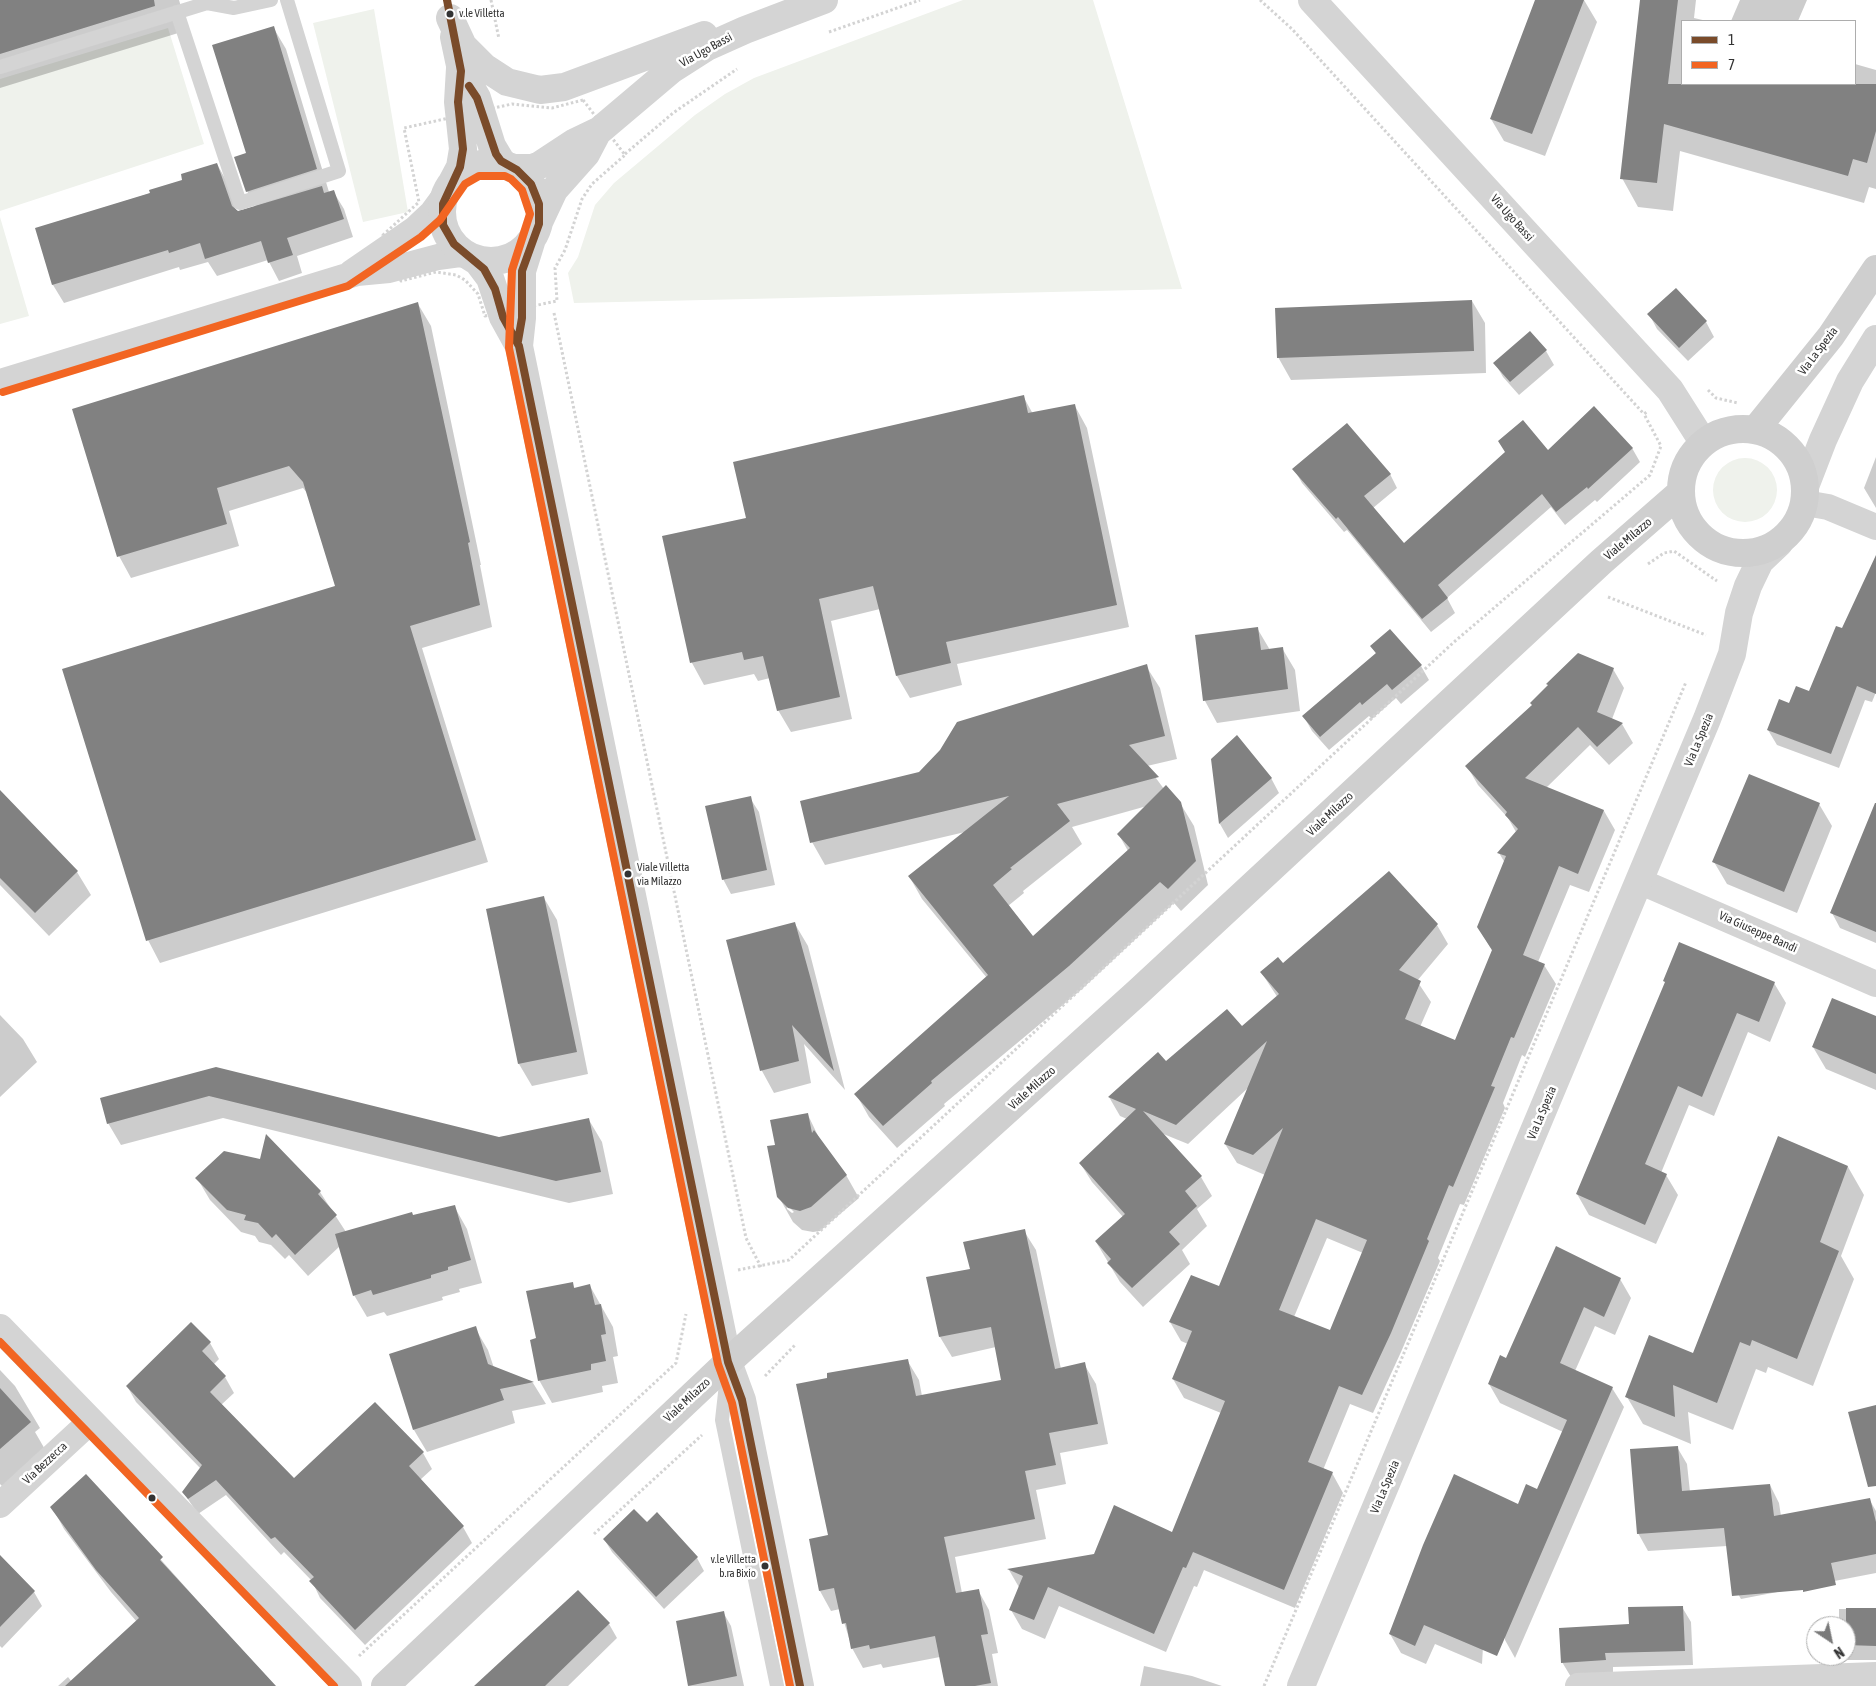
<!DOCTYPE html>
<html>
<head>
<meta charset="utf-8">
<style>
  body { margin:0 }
  #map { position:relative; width:1876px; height:1686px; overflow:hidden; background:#fff; font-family:"Asap Condensed",sans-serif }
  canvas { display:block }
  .legend { position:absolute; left:1681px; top:20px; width:175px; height:65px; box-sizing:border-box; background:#fff; border:1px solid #adadad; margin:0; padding:6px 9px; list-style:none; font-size:15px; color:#333 }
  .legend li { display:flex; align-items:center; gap:10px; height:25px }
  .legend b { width:25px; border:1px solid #adadad }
  .north { position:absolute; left:1806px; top:1616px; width:50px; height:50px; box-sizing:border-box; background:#fff; border:1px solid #adadad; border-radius:50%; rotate:146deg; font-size:14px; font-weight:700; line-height:20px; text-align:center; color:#333 }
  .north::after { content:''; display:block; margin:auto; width:18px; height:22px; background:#7a7a7a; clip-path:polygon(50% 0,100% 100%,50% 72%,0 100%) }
</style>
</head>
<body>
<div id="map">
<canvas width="1876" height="1686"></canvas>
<ul class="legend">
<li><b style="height:6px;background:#7a4b2a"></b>1</li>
<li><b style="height:6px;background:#f26522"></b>7</li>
</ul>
<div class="north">N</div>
</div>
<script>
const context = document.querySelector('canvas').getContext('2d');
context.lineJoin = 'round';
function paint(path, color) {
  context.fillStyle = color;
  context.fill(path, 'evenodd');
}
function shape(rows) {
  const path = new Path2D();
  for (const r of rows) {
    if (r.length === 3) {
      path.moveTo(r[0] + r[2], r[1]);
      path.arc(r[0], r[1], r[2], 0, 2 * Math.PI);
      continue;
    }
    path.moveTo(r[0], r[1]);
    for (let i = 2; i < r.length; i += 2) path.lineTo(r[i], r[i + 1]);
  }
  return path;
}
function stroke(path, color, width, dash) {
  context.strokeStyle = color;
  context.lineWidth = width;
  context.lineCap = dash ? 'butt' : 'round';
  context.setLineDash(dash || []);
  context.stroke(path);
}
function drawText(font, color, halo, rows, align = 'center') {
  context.font = font + ' "Asap Condensed",sans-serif';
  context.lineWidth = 5;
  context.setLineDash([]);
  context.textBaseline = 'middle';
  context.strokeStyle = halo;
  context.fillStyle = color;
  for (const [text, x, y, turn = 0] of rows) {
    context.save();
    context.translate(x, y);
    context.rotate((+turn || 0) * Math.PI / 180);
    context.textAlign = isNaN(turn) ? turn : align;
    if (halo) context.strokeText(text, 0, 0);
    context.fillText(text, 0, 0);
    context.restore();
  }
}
paint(shape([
  [963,0,1093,0,1182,289,574,303,568,273,578,257,595,205,614,183,695,115,725,94,754,78],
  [374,9,408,212,363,222,313,23],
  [168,28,204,144,0,211,0,79],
  [0,217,29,316,0,324],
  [1745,490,32]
]), '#eff2ec');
paint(shape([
  [0,0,179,0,188,30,0,88],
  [1536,0,1584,0,1597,22,1545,156,1504,141,1491,119],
  [1642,0,1696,0,1694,18,1707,21,1682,21,1682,84,1855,84,1855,64,1876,70,1876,189,1869,187,1864,203,1680,151,1673,211,1638,207,1622,178],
  [1740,0,1807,0,1798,21,1731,21],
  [273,27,286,49,329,192,333,191,344,209,353,237,297,256,302,273,279,281,268,260,217,276,208,262,180,270,179,267,64,303,53,285,36,229,151,193,184,181,217,164,227,182,237,213,256,207,247,191,248,154],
  [1675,290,1706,322,1714,337,1688,361,1657,329,1649,314],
  [1472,301,1485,323,1486,373,1291,380,1278,357],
  [418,304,431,326,481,565,480,565,492,627,422,648,488,862,160,963,148,940,336,587,308,494,303,488,229,511,239,546,131,578,119,556],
  [1546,351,1554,365,1519,395,1503,377,1495,363],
  [1023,396,1033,414,1075,406,1087,428,1129,627,957,664,962,685,910,698,897,676,880,609,831,621,852,719,791,732,778,710,770,678,758,681,754,674,704,685,692,663,664,537,747,519],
  [1632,448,1640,462,1597,502,1595,500,1565,525,1551,507,1447,598,1455,613,1431,632,1347,530,1344,532,1302,483,1294,469,1390,474,1397,488,1373,508,1404,544,1548,451],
  [1876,457,1876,508,1864,488],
  [1876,558,1876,692,1872,702,1865,700,1839,768,1777,745,1768,730,1790,705,1810,693,1843,630],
  [1257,628,1270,650,1282,648,1295,670,1300,711,1217,723,1205,701,1196,637],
  [1371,646,1421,666,1429,680,1401,704,1396,698,1372,719,1369,716,1329,750,1312,731,1304,717,1377,655],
  [1146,666,1160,688,1177,759,1147,766,1164,789,1180,803,1194,826,1208,885,1181,911,1174,903,1082,989,944,1104,945,1106,897,1148,869,1117,856,1094,987,978,922,899,909,876,965,832,825,865,812,842,920,773],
  [1147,806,1119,835,1128,851,1032,938,1008,906,1024,893,1023,891,1082,844,1072,827],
  [1613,669,1624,688,1612,719,1622,724,1633,743,1609,765,1590,745,1546,788,1604,811,1615,830,1589,892,1570,885,1538,962,1544,965,1556,984,1525,1057,1522,1055,1503,1103,1505,1108,1464,1205,1460,1204,1438,1258,1440,1261,1401,1352,1373,1413,1350,1404,1323,1470,1332,1473,1343,1493,1295,1608,1204,1570,1197,1587,1194,1586,1166,1652,1059,1606,1045,1639,1022,1629,1011,1610,1020,1589,1009,1570,1095,1555,1173,1533,1221,1413,1184,1398,1173,1379,1188,1344,1181,1341,1170,1322,1219,1288,1265,1175,1237,1163,1225,1144,1249,1087,1188,1144,1161,1133,1201,1177,1212,1196,1197,1209,1207,1226,1182,1250,1190,1264,1143,1307,1120,1282,1096,1242,1123,1217,1092,1182,1080,1163,1127,1119,1120,1116,1109,1097,1165,1063,1242,1028,1278,998,1261,972,1283,964,1437,925,1448,944,1417,981,1431,1002,1420,1027,1456,1042,1493,952,1478,927,1505,863,1499,853,1516,832,1508,818,1478,785,1467,766,1533,706,1549,686,1548,684],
  [1327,1238,1363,1253,1330,1332,1294,1317],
  [1212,759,1271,778,1279,793,1228,838,1220,824],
  [0,792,77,872,91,895,49,936,0,885],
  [750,798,759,812,775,885,731,894,723,879],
  [1819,804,1832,826,1797,913,1727,884,1714,862],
  [1876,814,1876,943,1840,928,1832,913],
  [544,898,557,920,588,1074,532,1086,519,1064],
  [795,924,808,946,845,1090,804,1044,811,1083,774,1093,762,1071,728,941],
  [1665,981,1774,983,1786,1003,1770,1042,1748,1032,1714,1116,1689,1105,1661,1173,1666,1175,1678,1195,1656,1244,1589,1215,1577,1194,1666,984],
  [0,1015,23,1039,37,1062,0,1097],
  [1876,1017,1876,1090,1826,1069,1813,1047],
  [216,1068,499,1138,589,1120,602,1142,613,1194,569,1203,223,1118,121,1145,108,1123],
  [808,1115,821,1142,846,1175,859,1198,820,1231,813,1232,802,1230,793,1222,780,1199,777,1146],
  [787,1205,794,1212,792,1213,787,1209],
  [1778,1138,1848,1167,1864,1195,1841,1256,1854,1279,1813,1386,1768,1367,1766,1373,1756,1369,1733,1430,1688,1412,1691,1444,1643,1424,1627,1397,1694,1355],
  [197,1178,320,1192,346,1232,454,1206,467,1229,482,1283,459,1289,460,1292,442,1297,443,1300,387,1316,384,1312,367,1317,354,1295,340,1246,308,1276,289,1255,285,1259,271,1245,259,1242,255,1236,241,1232,210,1200],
  [1024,1231,1036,1250,1061,1369,1084,1364,1096,1384,1108,1444,1060,1453,1066,1484,1036,1490,1046,1539,955,1557,962,1593,978,1590,989,1610,998,1653,992,1654,998,1686,946,1686,940,1657,883,1668,881,1664,863,1668,852,1648,840,1609,831,1611,820,1591,810,1540,830,1536,907,1360,919,1380,922,1396,1003,1381,996,1347,952,1357,940,1337,927,1278,971,1270],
  [1620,1279,1631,1298,1615,1335,1595,1326,1575,1371,1612,1388,1624,1407,1515,1658,1505,1640,1500,1595,1486,1596,1482,1664,1435,1644,1426,1664,1401,1653,1390,1634,1519,1505,1537,1491,1563,1432,1500,1403,1489,1384,1506,1360],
  [572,1283,575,1289,590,1286,613,1327,618,1356,613,1357,618,1383,602,1386,603,1392,552,1403,539,1380,537,1339],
  [191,1323,210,1343,219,1359,213,1365,225,1377,234,1393,221,1405,294,1480,423,1453,432,1469,420,1480,463,1527,472,1543,365,1645,320,1598,312,1581,284,1552,281,1555,226,1495,198,1514,183,1492,201,1469,136,1402,127,1386],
  [475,1328,488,1350,494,1368,533,1383,546,1404,512,1411,515,1423,427,1452,414,1430],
  [0,1370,15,1386,40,1428,35,1432,54,1465,15,1500,0,1484],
  [1677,1447,1687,1464,1690,1492,1770,1485,1779,1503,1781,1516,1869,1499,1876,1511,1876,1573,1741,1599,1731,1582,1727,1546,1648,1551,1638,1533],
  [86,1476,274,1686,58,1686,68,1677,72,1682,137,1622,111,1592,64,1529,52,1507],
  [647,1524,697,1558,704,1571,664,1609,612,1552,604,1539],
  [0,1557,34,1592,42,1606,2,1648,0,1646],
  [1682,1607,1691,1622,1693,1665,1613,1667,1613,1675,1571,1677,1562,1662,1630,1625],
  [1839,1609,1876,1609,1876,1660,1848,1660,1845,1656,1846,1626,1839,1626],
  [723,1612,731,1626,744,1686,689,1686,677,1622],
  [609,1624,617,1638,568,1686,477,1686],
  [1144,1666,1192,1676,1222,1686,1140,1686]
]), '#0003');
paint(shape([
  [0,0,154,0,155,6,0,54],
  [1535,0,1584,0,1532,134,1490,119],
  [1640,0,1678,0,1668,84,1876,84,1876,131,1867,163,1853,159,1848,176,1664,124,1657,183,1620,179],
  [274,26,317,169,246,192,234,157,246,153,212,45],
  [217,163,232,206,238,211,322,186,324,193,334,190,344,219,287,238,293,255,268,263,261,241,205,259,200,243,169,253,168,250,52,285,35,228,150,193,149,190,182,180,181,174],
  [1676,288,1707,321,1679,348,1647,314],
  [1472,300,1474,351,1277,358,1275,308],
  [418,302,470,542,468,543,480,605,410,626,476,840,146,941,62,669,335,586,303,482,289,466,217,488,227,524,117,557,72,409],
  [1530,331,1547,350,1510,382,1493,363],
  [1024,395,1028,413,1075,404,1117,605,946,642,951,663,896,676,873,586,819,599,840,697,777,711,763,656,744,660,742,652,690,663,662,536,746,518,733,462],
  [1594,406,1633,448,1588,489,1587,487,1556,512,1542,494,1438,585,1448,598,1422,619,1338,517,1336,519,1292,469,1347,423,1391,474,1364,496,1404,543,1505,452,1498,441,1523,420,1548,450],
  [1876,555,1876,694,1857,686,1831,754,1767,730,1779,699,1789,703,1796,686,1809,691,1836,626,1842,628],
  [1258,627,1261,650,1283,647,1288,689,1203,701,1195,635],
  [1390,629,1422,665,1392,690,1387,684,1362,705,1360,702,1320,737,1302,716,1376,653,1370,646],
  [1578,653,1614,668,1597,712,1623,723,1597,747,1578,727,1525,778,1604,810,1578,874,1559,866,1523,955,1545,964,1514,1038,1511,1037,1491,1086,1495,1087,1453,1187,1449,1185,1427,1239,1429,1241,1391,1333,1362,1395,1339,1386,1308,1462,1333,1472,1284,1590,1193,1552,1186,1568,1183,1567,1154,1634,1048,1587,1034,1620,1009,1610,1023,1576,1007,1569,1094,1554,1114,1505,1172,1532,1225,1401,1172,1379,1192,1331,1169,1322,1191,1275,1219,1286,1283,1128,1253,1155,1224,1144,1267,1041,1176,1125,1143,1111,1202,1176,1185,1191,1197,1206,1169,1232,1180,1244,1132,1288,1107,1263,1111,1259,1095,1241,1125,1214,1079,1163,1136,1109,1108,1097,1158,1052,1166,1061,1227,1009,1242,1026,1279,994,1260,972,1278,957,1283,963,1389,871,1438,924,1399,970,1421,981,1405,1019,1455,1040,1492,950,1477,927,1506,856,1497,853,1518,829,1505,815,1507,812,1465,766,1532,705,1530,703,1548,685,1546,684],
  [1316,1219,1367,1240,1330,1330,1279,1310],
  [1147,664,1165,736,1129,745,1159,777,1057,804,1070,821,1010,868,1012,869,993,885,1033,936,1130,848,1117,834,1166,785,1181,802,1196,861,1168,889,1160,882,1069,966,931,1081,932,1083,883,1126,854,1094,988,975,908,876,1009,796,810,843,800,801,919,772,940,750,957,722],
  [1237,735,1272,778,1219,824,1211,759],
  [1749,774,1820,803,1784,892,1712,862],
  [0,790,78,871,35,913,0,878],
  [751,796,767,870,722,880,705,806],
  [1875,803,1876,803,1876,932,1830,913],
  [544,896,577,1052,518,1064,486,909],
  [795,922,811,980,834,1071,792,1025,799,1061,760,1071,726,940],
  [1679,942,1775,982,1759,1022,1737,1013,1702,1097,1678,1086,1645,1164,1667,1174,1645,1225,1576,1194,1665,982,1663,981],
  [1832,998,1876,1016,1876,1074,1812,1047],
  [216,1067,499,1137,589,1118,601,1172,556,1181,209,1096,107,1124,100,1098],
  [808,1113,812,1133,814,1130,847,1175,811,1207,800,1211,788,1208,777,1197,767,1146,775,1145,770,1120],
  [266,1134,321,1191,318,1194,337,1215,295,1255,276,1234,272,1238,258,1223,244,1220,246,1215,227,1210,195,1178,224,1151,260,1159],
  [1778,1136,1848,1166,1820,1242,1839,1251,1797,1359,1752,1340,1750,1346,1740,1342,1717,1403,1673,1385,1675,1417,1625,1397,1649,1335,1693,1353],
  [455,1205,471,1260,448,1267,448,1270,431,1275,431,1278,373,1295,371,1290,353,1296,335,1234,412,1212,413,1215],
  [1025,1229,1055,1369,1085,1362,1098,1424,1049,1433,1056,1465,1025,1471,1035,1519,944,1537,956,1593,979,1589,988,1634,981,1635,991,1683,975,1686,945,1686,935,1636,870,1649,869,1645,851,1649,846,1623,842,1624,834,1588,819,1591,809,1539,828,1535,796,1384,827,1378,827,1373,908,1359,916,1396,1001,1380,991,1327,939,1337,926,1277,970,1269,963,1242],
  [1556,1246,1621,1278,1604,1317,1584,1307,1560,1363,1613,1387,1497,1656,1424,1625,1415,1646,1389,1634,1423,1545,1454,1474,1518,1504,1526,1484,1537,1489,1567,1420,1488,1384,1500,1355,1506,1358],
  [573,1282,574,1288,590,1284,595,1305,601,1304,606,1334,601,1335,606,1361,591,1364,591,1370,538,1381,530,1340,536,1338,526,1291],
  [191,1322,211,1342,202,1351,226,1376,210,1392,294,1478,375,1402,424,1452,409,1466,464,1526,355,1630,309,1581,314,1577,275,1537,271,1539,216,1480,188,1499,182,1492,202,1465,126,1386],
  [476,1326,488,1364,534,1382,500,1389,504,1400,413,1430,389,1354],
  [0,1388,31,1422,0,1449],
  [1876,1405,1876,1486,1868,1487,1848,1412],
  [1678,1446,1682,1491,1770,1484,1774,1516,1870,1498,1876,1522,1876,1554,1831,1563,1836,1585,1803,1592,1803,1590,1732,1596,1724,1528,1637,1534,1630,1449],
  [86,1474,163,1557,160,1560,276,1686,65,1686,139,1618,96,1570,50,1507],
  [634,1509,647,1522,657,1512,698,1557,656,1597,603,1539],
  [0,1555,35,1591,0,1627],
  [578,1590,610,1623,545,1686,474,1686],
  [1683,1606,1685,1651,1605,1653,1606,1660,1561,1663,1559,1628,1629,1624,1628,1607],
  [1846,1608,1876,1608,1876,1646,1846,1645],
  [724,1611,737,1676,688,1686,676,1621]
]), '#818181');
stroke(shape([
  [491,0,499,39],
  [1260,0,1292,29,1644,414],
  [829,32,920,0],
  [583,100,625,155,592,184,582,199,565,250,555,268,557,301,485,316,478,294,465,280,456,275,436,272,401,281,383,235,419,202,404,128,512,104,552,108,583,100],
  [625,154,673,113,737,69],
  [554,313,746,1238,761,1267],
  [1708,390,1716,398,1738,403],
  [1648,564,1664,553,1674,551,1717,581],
  [1608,597,1706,635],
  [738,1270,789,1260,1454,642,1650,475,1661,446,1644,414,1648,411],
  [765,1376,795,1345],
  [594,1534,702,1435],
  [359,1656,676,1363,686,1314],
  [1264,1686,1686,682]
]), '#d3d3d3', 3, [2.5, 2.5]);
stroke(shape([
  [177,12,240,203,339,171,287,0],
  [0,67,207,3,234,8,271,0],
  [727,1375,722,1420,777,1686]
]), '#d4d4d4', 14);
stroke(shape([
  [351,273,415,229,432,213,446,194],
  [0,382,357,273,389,270,438,257,460,254,469,256],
  [1805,503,1828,507,1876,527],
  [1639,881,1876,984],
  [0,1505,91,1421],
  [1578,1686,1876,1675]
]), '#d4d4d4', 26);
stroke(shape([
  [1312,0,1670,390,1703,442],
  [450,18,463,46,484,67,507,82,540,90,564,87,704,35],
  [454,37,461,70,477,98,492,146,501,161,507,166],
  [491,212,49],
  [511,168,532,168,540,165,575,142,600,130,671,70,707,47,745,30,824,0],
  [451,184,460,167,463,149,458,102,460,68],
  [539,222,554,190,586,154,596,135],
  [470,257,478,262,490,278,503,317,519,346,728,1362,742,1400,800,1686],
  [519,346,522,318,522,271,532,239],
  [1806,484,1823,440,1850,381,1876,339],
  [0,1328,348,1686],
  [1301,1686,1707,719,1732,654,1739,613,1748,586,1760,561,1779,543]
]), '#d4d4d4', 28);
stroke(shape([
  [1743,491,62],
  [1756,429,1831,336,1876,269],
  [385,1686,728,1362,1138,992,1601,562,1680,493]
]), '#cfcfcf', 28);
stroke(shape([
  [447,0,461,71,458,102,463,149,460,167,443,204,443,225,454,244,484,269,495,289,503,317,519,346,728,1362,742,1400,800,1686],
  [469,86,477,98,496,154,501,161,517,170,531,184,539,204,539,224,522,271,522,318,518,341]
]), '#7a4b2a', 8);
stroke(shape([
  [3,392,348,286,421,237,440,220,465,184,479,176,505,176,511,179,522,190,530,214,512,270,509,348,718,1364,732,1403,790,1686],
  [0,1342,334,1686]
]), '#f26522', 8);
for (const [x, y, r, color] of [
  [450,14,4.5,"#333"],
  [628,874,4.5,"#333"],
  [152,1498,4.5,"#333"],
  [765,1566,4.5,"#333"]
]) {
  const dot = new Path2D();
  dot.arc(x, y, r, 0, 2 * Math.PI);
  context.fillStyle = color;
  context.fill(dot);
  stroke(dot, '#fff', 2);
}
drawText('11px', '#333', '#fff', [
  ["v.le Villetta",459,14],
  ["Viale Villetta",637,868],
  ["via Milazzo",637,882],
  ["v.le Villetta",756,1560,"right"],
  ["b.ra Bixio",756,1574,"right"]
], 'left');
drawText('12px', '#333', '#fff', [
  ["Via Ugo Bassi",706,50,-29],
  ["Via Ugo Bassi",1512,218,48],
  ["Via La Spezia",1818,351,-53],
  ["Viale Milazzo",1628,539,-40],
  ["Via La Spezia",1699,740,-67],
  ["Viale Milazzo",1330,814,-43],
  ["Via Giuseppe Bandi",1758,932,24],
  ["Viale Milazzo",1032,1088,-42],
  ["Via La Spezia",1542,1113,-67],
  ["Viale Milazzo",687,1400,-43],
  ["Via Bezzecca",45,1463,-43],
  ["Via La Spezia",1385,1487,-67]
]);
</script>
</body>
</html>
